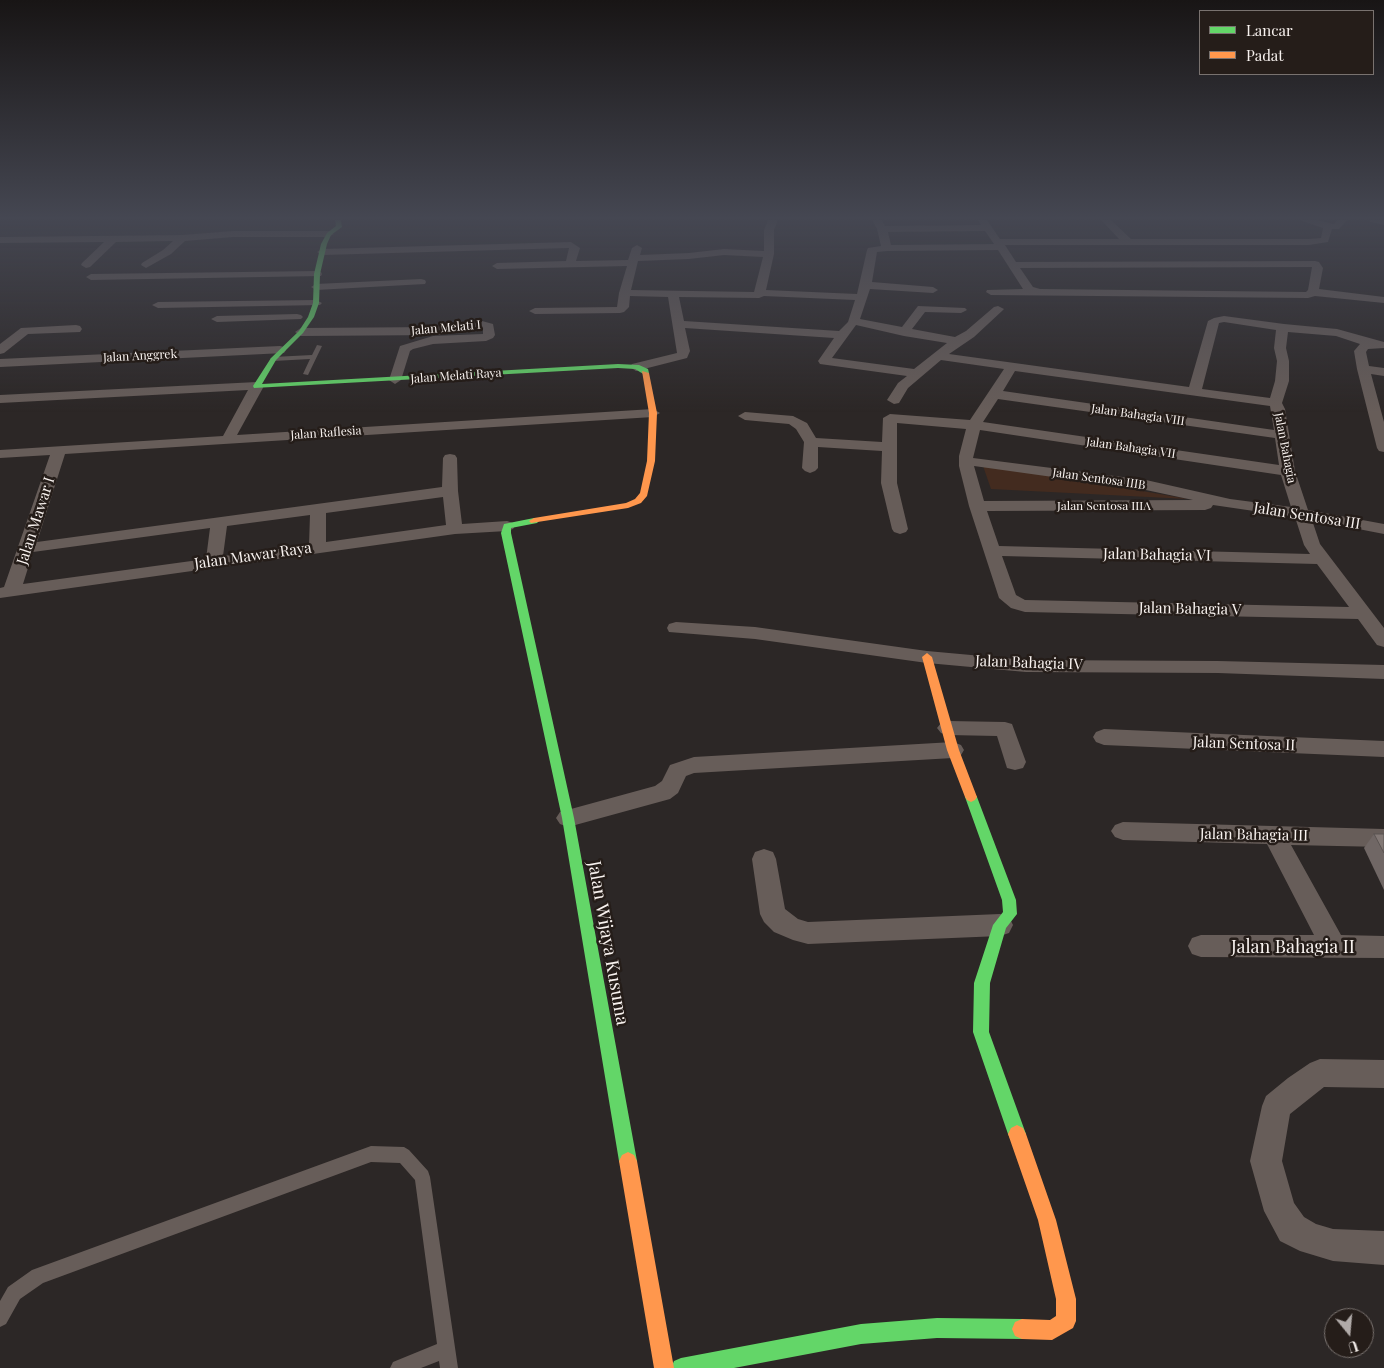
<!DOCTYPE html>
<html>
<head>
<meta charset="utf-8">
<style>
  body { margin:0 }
  #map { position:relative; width:1384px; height:1368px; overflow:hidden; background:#2c2726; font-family:"Playfair Display",serif }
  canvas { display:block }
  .legend { position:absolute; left:1199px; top:10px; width:175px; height:65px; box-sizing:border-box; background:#251d19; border:1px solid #79726f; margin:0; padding:6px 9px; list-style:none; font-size:15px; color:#f8f2ef }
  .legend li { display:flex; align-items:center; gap:10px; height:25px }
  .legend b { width:25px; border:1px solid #79726f }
  .north { position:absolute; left:1324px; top:1308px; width:50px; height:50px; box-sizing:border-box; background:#251d19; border:1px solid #79726f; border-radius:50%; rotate:163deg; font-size:14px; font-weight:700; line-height:20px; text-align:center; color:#f8f2ef }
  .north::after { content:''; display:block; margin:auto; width:18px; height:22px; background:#b1aba9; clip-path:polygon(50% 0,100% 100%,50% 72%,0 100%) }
</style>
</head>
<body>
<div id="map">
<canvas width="1384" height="1368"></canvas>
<ul class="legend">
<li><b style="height:6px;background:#63d668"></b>Lancar</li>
<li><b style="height:6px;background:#ff974d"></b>Padat</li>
</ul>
<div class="north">U</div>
</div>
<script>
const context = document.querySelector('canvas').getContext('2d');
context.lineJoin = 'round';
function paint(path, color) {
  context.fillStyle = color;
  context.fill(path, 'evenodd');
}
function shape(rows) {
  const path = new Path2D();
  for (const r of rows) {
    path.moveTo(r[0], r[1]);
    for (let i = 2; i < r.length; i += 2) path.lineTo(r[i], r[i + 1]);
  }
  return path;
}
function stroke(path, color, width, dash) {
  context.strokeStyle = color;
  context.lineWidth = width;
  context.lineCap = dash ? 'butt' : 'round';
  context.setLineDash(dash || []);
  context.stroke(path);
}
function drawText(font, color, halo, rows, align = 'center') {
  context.font = font + ' "Playfair Display",serif';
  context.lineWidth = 5;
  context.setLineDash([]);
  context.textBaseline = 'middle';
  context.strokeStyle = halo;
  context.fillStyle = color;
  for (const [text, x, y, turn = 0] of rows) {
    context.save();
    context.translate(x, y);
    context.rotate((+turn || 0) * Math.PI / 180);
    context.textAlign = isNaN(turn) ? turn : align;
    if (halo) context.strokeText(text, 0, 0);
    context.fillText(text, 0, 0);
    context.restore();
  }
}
paint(shape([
  [994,465,1188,499,991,489,983,466]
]), '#432b1f');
paint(shape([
  [317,345,322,346,308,375,303,374,310,359,273,361,270,359,273,357,312,355,317,345],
  [371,1146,404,1147,409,1150,428,1171,430,1177,458,1368,440,1368,439,1361,421,1368,390,1368,393,1362,437,1344,415,1180,400,1163,371,1162,43,1283,20,1299,6,1324,0,1327,0,1301,8,1287,32,1270,371,1146]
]), '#675d59');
paint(shape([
  [768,220,778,220,774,230,774,254,766,290,857,294,867,250,868,248,881,246,877,229,872,220,882,220,885,226,981,225,978,220,987,220,1000,239,1119,239,1101,220,1111,220,1131,239,1309,239,1321,238,1323,228,1299,220,1317,220,1334,224,1337,220,1347,220,1339,229,1332,229,1328,242,1309,245,1005,245,1016,262,1315,261,1319,262,1323,268,1319,289,1384,297,1384,303,1315,296,1308,298,991,295,986,292,987,290,1023,289,998,250,887,251,877,252,872,282,933,287,938,290,933,293,870,289,860,319,902,327,918,306,965,308,967,310,961,313,925,312,912,329,955,337,966,331,994,307,998,306,1004,309,1002,311,974,337,949,354,1189,387,1208,321,1214,318,1224,316,1284,324,1337,329,1384,342,1384,348,1368,349,1366,352,1369,366,1384,368,1384,376,1371,374,1384,422,1384,452,1379,451,1377,448,1357,369,1354,351,1360,344,1336,336,1288,332,1286,348,1289,361,1289,381,1282,403,1285,409,1295,471,1308,510,1384,524,1384,534,1312,520,1320,544,1384,628,1384,647,1377,645,1358,619,1025,612,1011,608,999,598,969,506,959,466,959,456,966,429,897,423,897,483,908,529,906,532,900,534,894,532,892,529,881,483,882,451,818,447,818,468,815,471,810,473,805,471,802,468,804,442,796,429,789,424,745,420,738,416,745,412,793,416,807,423,816,438,882,442,883,418,890,414,970,420,1004,369,941,360,908,388,899,403,894,404,887,400,898,383,907,376,820,364,818,361,834,338,685,328,690,351,687,358,636,371,630,367,632,364,677,353,668,297,630,296,629,307,624,312,620,313,535,314,529,311,535,308,617,307,619,293,627,266,497,269,492,266,497,263,566,261,569,248,322,255,317,252,322,249,571,242,580,248,576,261,628,260,632,248,637,245,642,248,640,255,689,253,724,249,764,251,764,230,768,220],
  [985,231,994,244,891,245,888,232,985,231],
  [724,255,763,257,754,292,631,290,638,261,689,259,724,255],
  [1312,267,1308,290,1306,292,1040,289,1033,287,1020,268,1312,267],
  [764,296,855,300,848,322,839,331,684,321,679,297,759,298,764,296],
  [1224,322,1276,330,1274,348,1277,361,1275,381,1270,398,1202,389,1219,323,1224,322],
  [856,325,904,336,947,343,914,369,832,358,856,325],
  [1015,371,1270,406,1274,430,1003,391,1015,371],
  [998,399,1275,438,1279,465,983,422,998,399],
  [980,430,1281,475,1291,507,1230,499,1146,480,973,458,980,430],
  [974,466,1146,490,1193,500,984,501,974,466],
  [1213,505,1295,517,1304,545,1310,554,999,546,987,511,1205,510,1211,508,1213,505],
  [1002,556,1317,564,1349,607,1025,600,1016,595,1002,556],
  [1369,220,1384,220,1384,225,1370,222,1369,220],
  [233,231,329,231,334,234,329,237,233,237,185,241,171,254,146,268,141,265,142,263,163,250,173,241,116,242,90,267,86,268,81,265,82,263,104,242,0,243,0,237,182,235,233,231],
  [317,271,321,272,322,274,321,276,91,280,86,277,91,274,317,271],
  [421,279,425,280,426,282,425,284,316,290,311,287,316,284,421,279],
  [316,300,322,303,320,305,158,308,152,305,158,302,316,300],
  [297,314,301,315,303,317,301,319,217,322,211,319,217,316,297,314],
  [482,321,493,324,495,335,493,338,486,341,433,344,413,349,410,351,401,380,395,384,389,380,400,346,433,336,483,334,483,329,457,330,438,335,301,336,295,332,301,328,438,327,457,322,482,321],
  [76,325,80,326,82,329,80,332,28,334,4,353,0,354,0,344,21,328,76,325],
  [280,346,284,347,286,350,284,353,0,367,0,359,280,346],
  [257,382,264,386,237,435,653,409,660,413,653,417,65,454,37,542,442,487,443,458,445,455,450,454,455,455,457,458,458,491,462,524,507,521,513,523,515,526,513,529,507,531,455,534,0,598,0,588,4,587,50,455,0,458,0,450,223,436,248,390,0,403,0,395,257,382],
  [443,497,446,525,326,542,326,513,443,497],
  [310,515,309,545,223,556,227,526,310,515],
  [210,528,206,559,23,584,33,552,210,528],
  [676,622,755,627,927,651,1026,660,1218,661,1384,665,1384,679,1218,673,1026,672,927,663,755,639,669,632,667,628,669,624,676,622],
  [948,721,1005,722,1012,724,1026,762,1023,768,1015,770,1007,768,997,736,948,735,941,733,937,728,941,723,948,721],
  [1104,729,1384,741,1384,757,1104,745,1096,742,1093,737,1096,732,1104,729],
  [953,742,961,745,964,750,961,755,953,758,694,773,686,776,678,793,670,799,568,827,560,824,556,818,560,812,655,786,662,781,670,765,694,757,953,742],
  [1123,822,1384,829,1384,847,1291,845,1341,935,1384,936,1384,958,1201,957,1192,954,1188,946,1192,938,1201,935,1314,935,1267,844,1123,840,1115,837,1111,831,1115,825,1123,822],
  [764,849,773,852,776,859,785,909,798,919,808,922,1000,914,1009,917,1013,925,1009,933,1000,936,808,944,793,940,774,932,764,922,760,914,752,859,755,852,764,849],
  [1320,1059,1384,1060,1384,1088,1324,1087,1290,1114,1282,1161,1294,1203,1304,1217,1316,1224,1333,1229,1384,1231,1384,1265,1333,1261,1300,1251,1280,1241,1264,1211,1250,1161,1262,1106,1266,1096,1288,1078,1310,1063,1320,1059]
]), '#675d59');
paint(shape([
  [335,220,341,220,342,227,331,235,327,244,320,274,319,303,314,317,303,333,276,360,262,384,618,364,639,365,648,369,649,373,645,375,635,369,618,368,254,388,253,386,271,358,299,331,308,317,313,303,314,274,321,244,327,233,336,226,335,220],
  [534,518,539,521,537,523,511,528,511,533,574,818,637,1161,634,1167,628,1170,622,1167,619,1161,562,818,501,533,504,524,534,518],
  [971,792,975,794,977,797,1016,900,1017,914,1006,928,990,983,989,1032,1026,1134,1023,1140,1017,1143,1011,1140,1008,1134,973,1032,974,983,993,925,1003,912,1002,900,965,797,967,794,971,792],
  [937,1318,1022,1319,1029,1322,1032,1329,1029,1336,1022,1339,937,1338,861,1344,734,1368,671,1368,674,1361,681,1358,861,1324,937,1318]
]), '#63d668');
paint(shape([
  [642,371,649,373,657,413,655,461,647,496,641,503,628,508,531,523,529,521,534,518,626,503,635,499,640,493,647,461,649,413,642,371],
  [927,653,932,657,959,750,977,797,975,800,971,802,967,800,965,797,947,750,922,657,927,653],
  [1017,1125,1023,1128,1026,1134,1056,1220,1076,1299,1076,1321,1073,1328,1052,1340,1022,1339,1015,1336,1012,1329,1015,1322,1022,1319,1050,1320,1056,1316,1056,1299,1038,1220,1008,1134,1011,1128,1017,1125],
  [628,1152,634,1155,637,1161,674,1368,654,1368,619,1161,622,1155,628,1152]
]), '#ff974d');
paint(shape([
  [1374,834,1384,834,1384,890,1364,848]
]), '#706765');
const building = shape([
  [1374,834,1384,834,1384,853,1374,834]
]);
paint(building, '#827875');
stroke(building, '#5b5452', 1);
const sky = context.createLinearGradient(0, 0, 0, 412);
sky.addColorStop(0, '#181515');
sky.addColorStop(0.53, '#454752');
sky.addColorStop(1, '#45475200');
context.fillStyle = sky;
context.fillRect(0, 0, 1384, 412);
drawText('12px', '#f8f2ef', '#251d19', [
  ["Jalan Melati I",446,328,-5],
  ["Jalan Anggrek",140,356,-3],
  ["Jalan Melati Raya",456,376,-4],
  ["Jalan Bahagia VIII",1138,415,8],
  ["Jalan Raflesia",326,433,-4],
  ["Jalan Bahagia VII",1131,448,8],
  ["Jalan Bahagia",1285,448,79],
  ["Jalan Sentosa IIIB",1099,479,8],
  ["Jalan Sentosa IIIA",1104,506]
]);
drawText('15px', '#f8f2ef', '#251d19', [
  ["Jalan Sentosa III",1307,516,9],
  ["Jalan Mawar I",36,521,-72],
  ["Jalan Bahagia VI",1157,555,1],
  ["Jalan Mawar Raya",253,556,-8],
  ["Jalan Bahagia V",1190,609,1],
  ["Jalan Bahagia IV",1029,663,2],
  ["Jalan Sentosa II",1244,744,2],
  ["Jalan Bahagia III",1254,835,1]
]);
drawText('18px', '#f8f2ef', '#251d19', [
  ["Jalan Wijaya Kusuma",608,943,80],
  ["Jalan Bahagia II",1293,947]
]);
</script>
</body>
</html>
